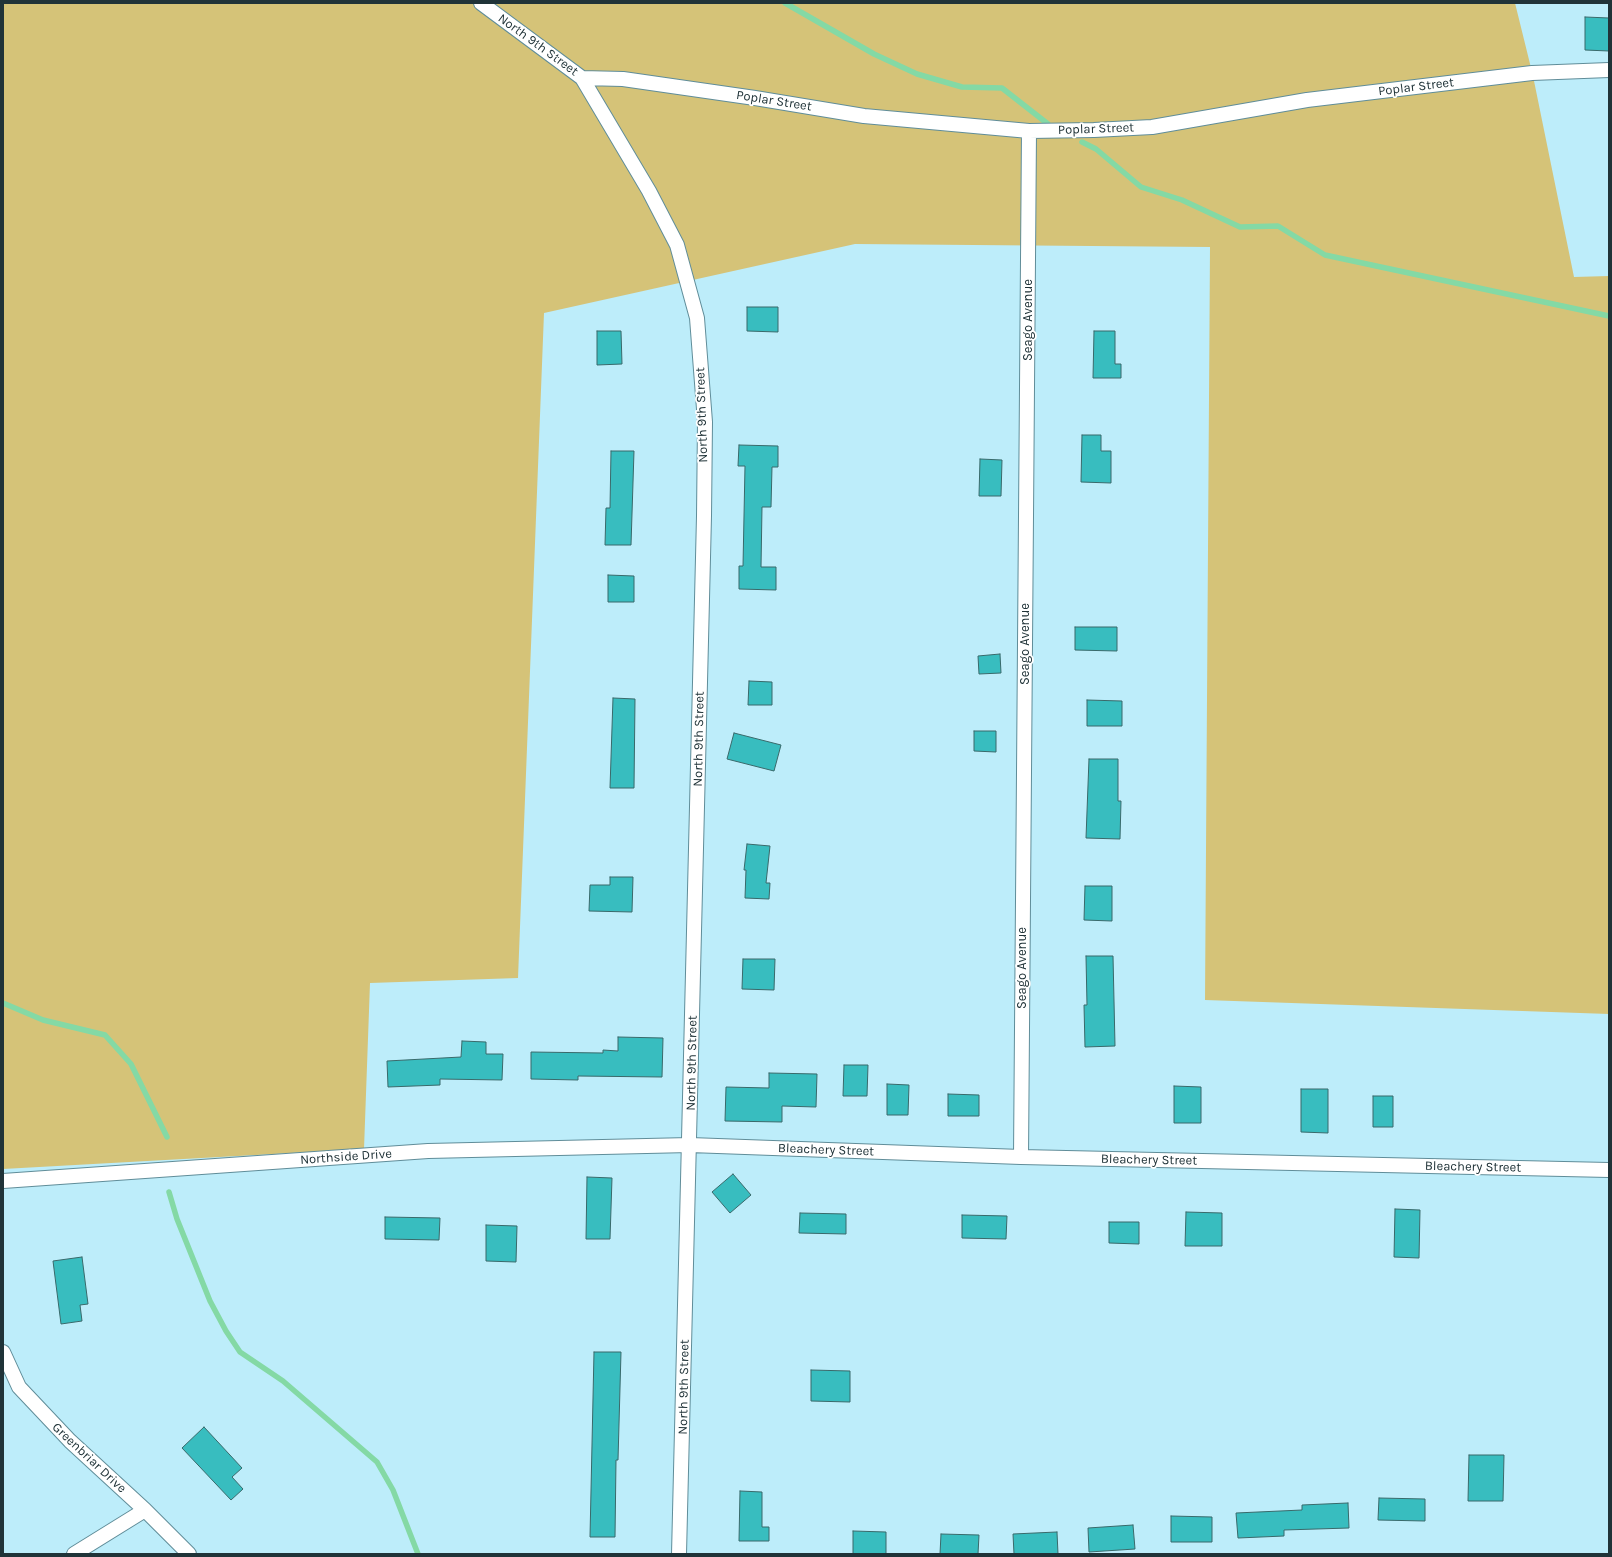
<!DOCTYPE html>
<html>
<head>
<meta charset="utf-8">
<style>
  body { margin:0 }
  #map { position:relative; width:1612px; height:1557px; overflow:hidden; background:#bdedfa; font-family:Karla,sans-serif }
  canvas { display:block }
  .frame { position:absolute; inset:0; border:4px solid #203338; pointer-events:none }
</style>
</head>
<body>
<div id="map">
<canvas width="1612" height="1557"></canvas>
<div class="frame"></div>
</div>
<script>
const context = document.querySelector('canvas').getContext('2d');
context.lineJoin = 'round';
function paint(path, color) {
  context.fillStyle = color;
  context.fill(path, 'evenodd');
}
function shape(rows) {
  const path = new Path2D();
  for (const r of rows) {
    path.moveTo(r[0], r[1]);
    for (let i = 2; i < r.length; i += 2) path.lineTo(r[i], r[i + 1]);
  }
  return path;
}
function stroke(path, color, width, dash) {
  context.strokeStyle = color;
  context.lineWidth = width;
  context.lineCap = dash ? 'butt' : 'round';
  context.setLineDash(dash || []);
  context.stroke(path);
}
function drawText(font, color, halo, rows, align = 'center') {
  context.font = font + ' Karla,sans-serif';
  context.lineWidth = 3.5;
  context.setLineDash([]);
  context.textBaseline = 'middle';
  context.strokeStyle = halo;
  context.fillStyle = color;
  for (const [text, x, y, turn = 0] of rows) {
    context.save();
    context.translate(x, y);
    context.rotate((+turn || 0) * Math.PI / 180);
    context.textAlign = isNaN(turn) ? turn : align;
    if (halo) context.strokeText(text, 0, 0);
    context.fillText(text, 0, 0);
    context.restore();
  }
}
paint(shape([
  [3,3,1515,3,1533,76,1574,277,1609,276,1609,1014,1205,1000,1210,247,855,244,544,313,518,978,370,983,364,1149,3,1169]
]), '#d5c378');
stroke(shape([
  [785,3,874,54,917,74,962,87,1002,88,1048,124],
  [1082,142,1096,149,1141,187,1182,200,1240,227,1278,226,1325,255,1609,316],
  [3,1003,43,1020,105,1035,131,1064,167,1137],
  [169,1192,177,1219,210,1301,226,1331,240,1352,283,1381,377,1462,393,1490,418,1554]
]), '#84d9a5', 5.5);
const building = shape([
  [1585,17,1609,18,1609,51,1585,50,1585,17],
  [747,307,778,307,778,332,747,331,747,307],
  [597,331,621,331,622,364,597,365,597,331],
  [1094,331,1115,331,1115,364,1121,364,1121,378,1093,378,1094,331],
  [1082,435,1101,435,1101,451,1111,451,1111,483,1081,482,1082,435],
  [739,445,778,446,778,467,772,467,771,507,762,507,761,567,776,567,776,590,739,589,739,566,743,566,745,466,738,466,739,445],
  [611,451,634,451,631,545,605,545,606,508,610,508,611,451],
  [980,459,1002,460,1001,496,979,496,980,459],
  [608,575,634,576,634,602,608,602,608,575],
  [1075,627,1117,627,1117,651,1075,650,1075,627],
  [1000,654,1001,673,979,674,978,656,1000,654],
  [749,681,772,682,772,705,748,705,749,681],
  [613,698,635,699,634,788,610,788,613,698],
  [1087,700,1122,701,1122,726,1087,726,1087,700],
  [974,731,996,731,996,752,974,751,974,731],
  [734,733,781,745,774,771,727,759,734,733],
  [1089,759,1118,759,1118,801,1121,801,1120,839,1086,838,1089,759],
  [747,844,770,846,766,883,770,883,769,899,745,898,746,870,744,870,747,844],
  [610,877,633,877,632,912,589,911,590,885,610,885,610,877],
  [1085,886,1112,886,1112,921,1084,920,1085,886],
  [1086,956,1113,956,1115,1046,1085,1047,1084,1005,1087,1005,1086,956],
  [743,959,775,959,774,990,742,989,743,959],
  [618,1037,663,1038,662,1077,578,1076,578,1080,531,1079,531,1052,603,1053,603,1050,618,1051,618,1037],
  [462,1041,486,1042,486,1054,503,1054,502,1080,440,1079,440,1085,388,1087,387,1061,461,1057,462,1041],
  [844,1065,868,1065,867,1096,843,1096,844,1065],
  [769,1073,817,1074,816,1107,782,1106,782,1122,725,1121,726,1087,769,1088,769,1073],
  [887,1084,909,1085,908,1115,887,1115,887,1084],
  [1174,1086,1201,1087,1201,1123,1174,1123,1174,1086],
  [1301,1089,1328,1089,1328,1133,1301,1132,1301,1089],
  [948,1094,979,1095,979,1116,948,1116,948,1094],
  [1373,1096,1393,1096,1393,1127,1373,1127,1373,1096],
  [733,1174,751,1195,730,1213,712,1192,733,1174],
  [587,1177,612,1178,610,1239,586,1239,587,1177],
  [1395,1209,1420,1210,1419,1258,1394,1257,1395,1209],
  [1186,1212,1222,1213,1222,1246,1185,1246,1186,1212],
  [800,1213,846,1214,846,1234,799,1233,800,1213],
  [962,1215,1007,1216,1006,1239,962,1238,962,1215],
  [385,1217,440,1218,439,1240,385,1239,385,1217],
  [1109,1222,1139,1222,1139,1244,1109,1243,1109,1222],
  [486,1225,517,1226,516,1262,486,1261,486,1225],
  [82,1257,88,1304,80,1305,82,1321,61,1324,53,1261,82,1257],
  [594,1352,621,1352,618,1460,616,1460,615,1537,590,1537,594,1352],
  [811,1370,850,1371,850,1402,811,1401,811,1370],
  [204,1427,242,1468,232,1477,243,1489,231,1500,182,1448,204,1427],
  [1469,1455,1504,1455,1503,1501,1468,1501,1469,1455],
  [740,1491,762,1492,762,1527,769,1527,769,1541,739,1541,740,1491],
  [1379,1498,1425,1499,1425,1521,1378,1520,1379,1498],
  [1348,1503,1349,1528,1284,1530,1284,1536,1238,1538,1236,1513,1302,1510,1302,1505,1348,1503],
  [1171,1516,1212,1517,1212,1542,1171,1542,1171,1516],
  [1133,1525,1135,1549,1089,1552,1088,1528,1133,1525],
  [853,1531,886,1532,886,1554,853,1554,853,1531],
  [1057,1532,1058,1554,1014,1554,1013,1534,1057,1532],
  [941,1534,979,1535,978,1554,940,1554,941,1534]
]);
paint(building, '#38bdbf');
stroke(building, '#39696a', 1);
const minor = shape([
  [481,3,582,78,649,191,677,245,697,318,705,422,704,516,679,1554],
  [582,78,623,79,755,98,864,116,1029,131,1094,130,1152,127,1307,100,1532,73,1609,70],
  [1021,1157,1029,131],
  [3,1181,428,1151,690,1145,1021,1157,1609,1170],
  [3,1352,19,1387,70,1441,145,1510,189,1554],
  [74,1554,145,1510]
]);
stroke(minor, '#608d99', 16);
stroke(minor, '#fff', 14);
drawText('13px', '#203338', '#fff', [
  ["North 9th Street",538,45,36],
  ["Poplar Street",1416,87,-7],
  ["Poplar Street",774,101,9],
  ["Poplar Street",1096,129,-2],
  ["Seago Avenue",1028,320,-90],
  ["North 9th Street",702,415,-92],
  ["Seago Avenue",1025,644,-90],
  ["North 9th Street",699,739,-89],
  ["Seago Avenue",1022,968,-90],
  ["North 9th Street",692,1063,-89],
  ["Bleachery Street",826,1150,2],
  ["Northside Drive",346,1157,-4],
  ["Bleachery Street",1149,1160,1],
  ["Bleachery Street",1473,1167,1],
  ["North 9th Street",684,1387,-89],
  ["Greenbriar Drive",89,1458,43]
]);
</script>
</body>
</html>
